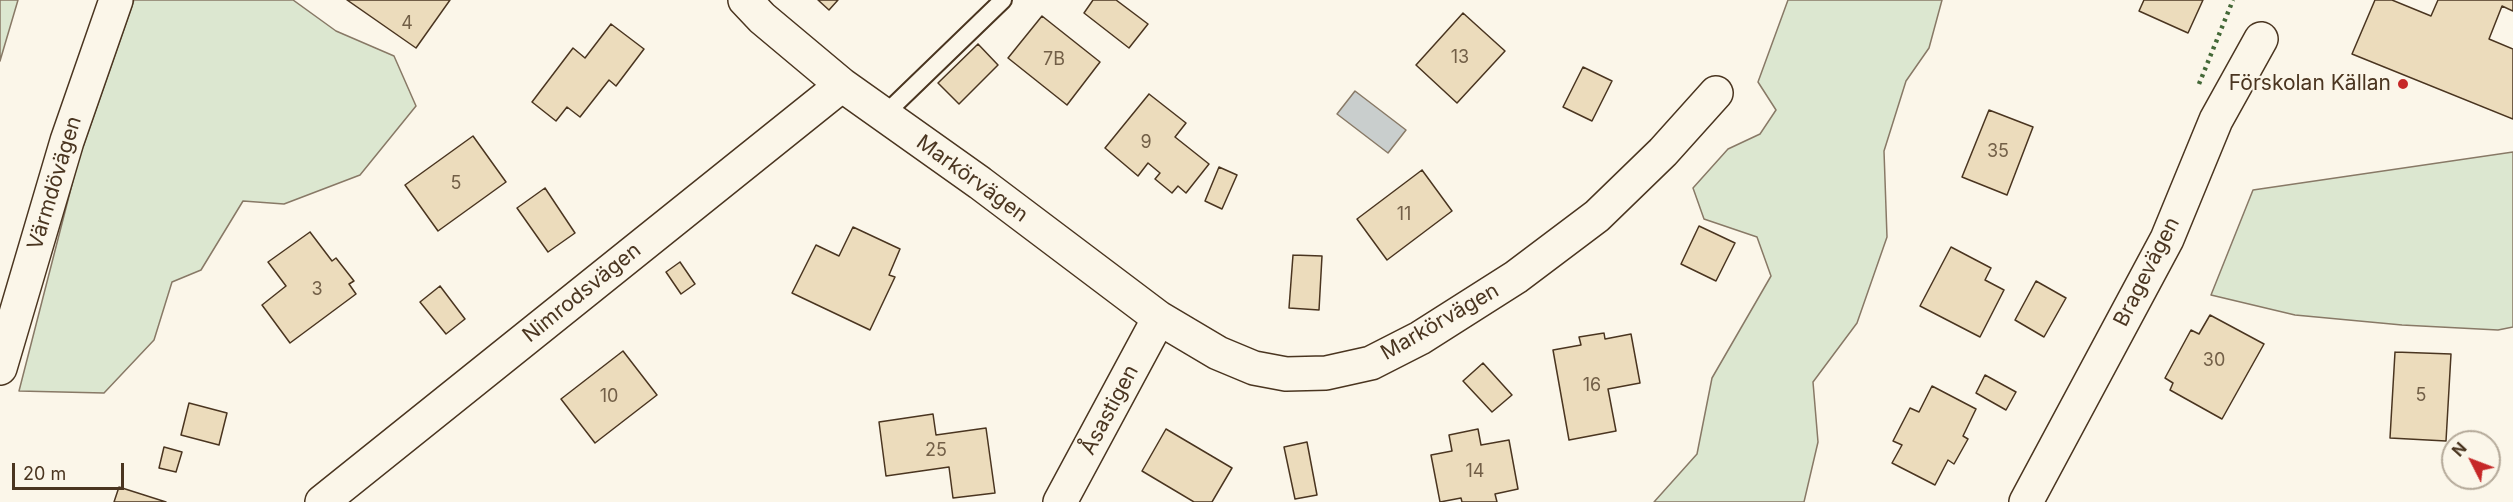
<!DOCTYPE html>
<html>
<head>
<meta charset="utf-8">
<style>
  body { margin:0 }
  #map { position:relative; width:2513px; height:502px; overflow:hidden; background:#fbf6e9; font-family:Inter,sans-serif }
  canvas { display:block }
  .north { position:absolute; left:2441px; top:430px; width:60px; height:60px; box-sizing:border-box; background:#fbf6e9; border:2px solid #b4a999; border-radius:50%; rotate:312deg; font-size:16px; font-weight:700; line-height:24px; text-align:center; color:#4a3520 }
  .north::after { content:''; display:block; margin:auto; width:21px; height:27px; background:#c62828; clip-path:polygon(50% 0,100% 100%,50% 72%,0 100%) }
  .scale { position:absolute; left:12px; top:463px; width:112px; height:27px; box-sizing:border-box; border:3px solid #4a3520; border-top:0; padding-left:8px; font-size:18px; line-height:21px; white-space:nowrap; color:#4a3520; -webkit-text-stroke:4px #fbf6e9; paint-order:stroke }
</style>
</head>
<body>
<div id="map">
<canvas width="2513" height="502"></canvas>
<div class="north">N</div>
<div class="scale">20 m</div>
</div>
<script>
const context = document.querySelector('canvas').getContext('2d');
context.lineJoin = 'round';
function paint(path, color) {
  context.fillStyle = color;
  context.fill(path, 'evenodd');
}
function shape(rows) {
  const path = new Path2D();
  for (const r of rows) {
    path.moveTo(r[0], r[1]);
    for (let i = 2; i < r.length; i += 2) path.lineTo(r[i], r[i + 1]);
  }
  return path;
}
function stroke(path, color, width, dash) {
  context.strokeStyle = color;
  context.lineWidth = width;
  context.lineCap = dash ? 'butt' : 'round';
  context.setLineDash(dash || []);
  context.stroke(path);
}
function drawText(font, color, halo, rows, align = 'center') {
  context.font = font + ' Inter,sans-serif';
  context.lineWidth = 4.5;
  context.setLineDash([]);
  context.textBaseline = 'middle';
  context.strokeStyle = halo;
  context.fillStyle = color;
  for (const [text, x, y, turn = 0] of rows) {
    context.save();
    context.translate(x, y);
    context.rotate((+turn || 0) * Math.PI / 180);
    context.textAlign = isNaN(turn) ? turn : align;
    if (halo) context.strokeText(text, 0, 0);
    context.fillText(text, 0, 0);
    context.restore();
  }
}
const green = shape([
  [0,0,18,0,0,61,0,0],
  [134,0,293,0,336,31,394,56,416,106,360,175,284,204,243,201,201,270,172,282,154,340,104,393,19,391,78,161,134,0],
  [1788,0,1942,0,1929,48,1906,81,1884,151,1887,237,1857,323,1813,382,1818,442,1804,502,1654,502,1697,454,1712,378,1771,276,1757,237,1704,219,1693,188,1728,149,1760,134,1776,110,1758,82,1788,0],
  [2513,152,2513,327,2498,330,2402,325,2295,315,2211,295,2253,190,2513,152]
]);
paint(green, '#dce7d0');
stroke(green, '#887966', 1.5);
const water = shape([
  [1355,91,1406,130,1388,153,1337,114,1355,91]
]);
paint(water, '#c9cecd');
stroke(water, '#887966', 1.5);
const building = shape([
  [347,0,450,0,416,48,347,0],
  [818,0,838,0,829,10,818,0],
  [1093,0,1116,0,1148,24,1129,48,1084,13,1093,0],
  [2144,0,2203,0,2188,33,2139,11,2144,0],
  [2375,0,2392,0,2431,16,2438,0,2513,0,2513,11,2502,6,2489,39,2513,49,2513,119,2352,54,2375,0],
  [1463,13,1505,51,1457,103,1416,65,1463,13],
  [1042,16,1100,62,1067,105,1008,58,1042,16],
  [611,24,644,49,616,86,609,80,580,117,567,107,556,121,532,102,573,48,585,58,611,24],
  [978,44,998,65,959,104,938,83,978,44],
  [1583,67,1612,81,1592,121,1563,107,1583,67],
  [1149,94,1186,123,1175,137,1209,164,1186,193,1178,186,1172,193,1155,179,1160,173,1148,163,1138,176,1105,148,1149,94],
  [1989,110,2033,127,2007,195,1962,177,1989,110],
  [473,136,506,182,438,231,405,185,473,136],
  [1219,167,1237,175,1222,209,1205,201,1219,167],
  [1422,170,1452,211,1387,260,1357,219,1422,170],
  [545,188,575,233,548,252,517,208,545,188],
  [1699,226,1735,243,1716,281,1681,264,1699,226],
  [853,227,900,249,889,275,895,277,870,330,792,293,816,245,839,256,853,227],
  [310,232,332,261,336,258,354,281,349,284,356,294,290,343,262,305,286,286,268,262,310,232],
  [1951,247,1991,268,1985,280,2004,290,1980,337,1920,306,1951,247],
  [1293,255,1322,256,1319,310,1289,308,1293,255],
  [680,262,695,284,681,294,666,272,680,262],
  [2036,281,2066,298,2044,337,2015,320,2036,281],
  [440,286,465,319,446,334,420,302,440,286],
  [2210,315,2264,344,2222,419,2170,390,2173,383,2165,378,2191,330,2199,334,2210,315],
  [1604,333,1605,339,1631,334,1640,383,1608,389,1616,431,1569,440,1553,350,1581,345,1579,337,1604,333],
  [623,351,657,395,595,443,561,399,623,351],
  [2395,352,2451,354,2446,441,2390,438,2395,352],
  [1483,363,1512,395,1492,412,1463,381,1483,363],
  [1985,375,2016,392,2006,410,1976,393,1985,375],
  [1932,386,1976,409,1963,436,1968,439,1954,464,1948,460,1935,485,1892,463,1902,445,1893,441,1910,408,1919,412,1932,386],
  [189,403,227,413,219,445,181,435,189,403],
  [933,414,936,435,986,428,995,493,953,498,949,467,886,476,879,422,933,414],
  [1166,429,1232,468,1212,502,1194,502,1142,471,1166,429],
  [1478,429,1481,445,1509,440,1518,489,1495,494,1497,502,1462,502,1461,498,1440,502,1431,455,1452,451,1449,435,1478,429],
  [1307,442,1317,495,1295,499,1284,447,1307,442],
  [164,447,182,452,176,472,159,468,164,447],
  [119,487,166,502,114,502,119,487]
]);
paint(building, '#ecdcbc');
stroke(building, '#4a3520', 1.5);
const lane = shape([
  [884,115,1003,0]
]);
const street = shape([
  [745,0,762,18,842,85,980,183,1159,318,1218,353,1254,368,1286,374,1326,373,1371,363,1420,338,1516,277,1597,216,1663,152,1716,93],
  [322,502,842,85],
  [1060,502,1159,318],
  [2026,502,2167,239,2216,120,2261,39]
]);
const secondary = shape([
  [0,368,67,141,116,0]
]);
stroke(lane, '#4a3520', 20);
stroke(street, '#4a3520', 36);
stroke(secondary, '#4a3520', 36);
stroke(lane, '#fbf6e9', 16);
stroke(street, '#fbf6e9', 33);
stroke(secondary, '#fbf6e9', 33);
stroke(shape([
  [2199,84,2233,0]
]), '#436837', 4.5, [3, 4.5]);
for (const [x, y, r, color] of [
  [2403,84,6,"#c62828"]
]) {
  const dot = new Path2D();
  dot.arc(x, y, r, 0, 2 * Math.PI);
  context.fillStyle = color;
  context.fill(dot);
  stroke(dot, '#fbf6e9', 2);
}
drawText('18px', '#725f47', null, [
  ["4",407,24],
  ["13",1460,58],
  ["7B",1054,60],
  ["9",1146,143],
  ["35",1998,152],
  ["5",456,184],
  ["11",1404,215],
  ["3",317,290],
  ["30",2214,361],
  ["16",1592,386],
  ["5",2421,396],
  ["10",609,397],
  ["25",936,451],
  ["14",1475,472]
]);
drawText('21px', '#4a3520', '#fbf6e9', [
  ["Förskolan Källan",2391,84]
], 'right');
drawText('21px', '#4a3520', '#fbf6e9', [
  ["Markörvägen",972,179,36],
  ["Värmdövägen",55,183,-73],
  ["Bragevägen",2147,272,-63],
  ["Nimrodsvägen",582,293,-39],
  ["Markörvägen",1440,322,-30],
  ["Åsastigen",1110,410,-62]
]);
</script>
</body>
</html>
